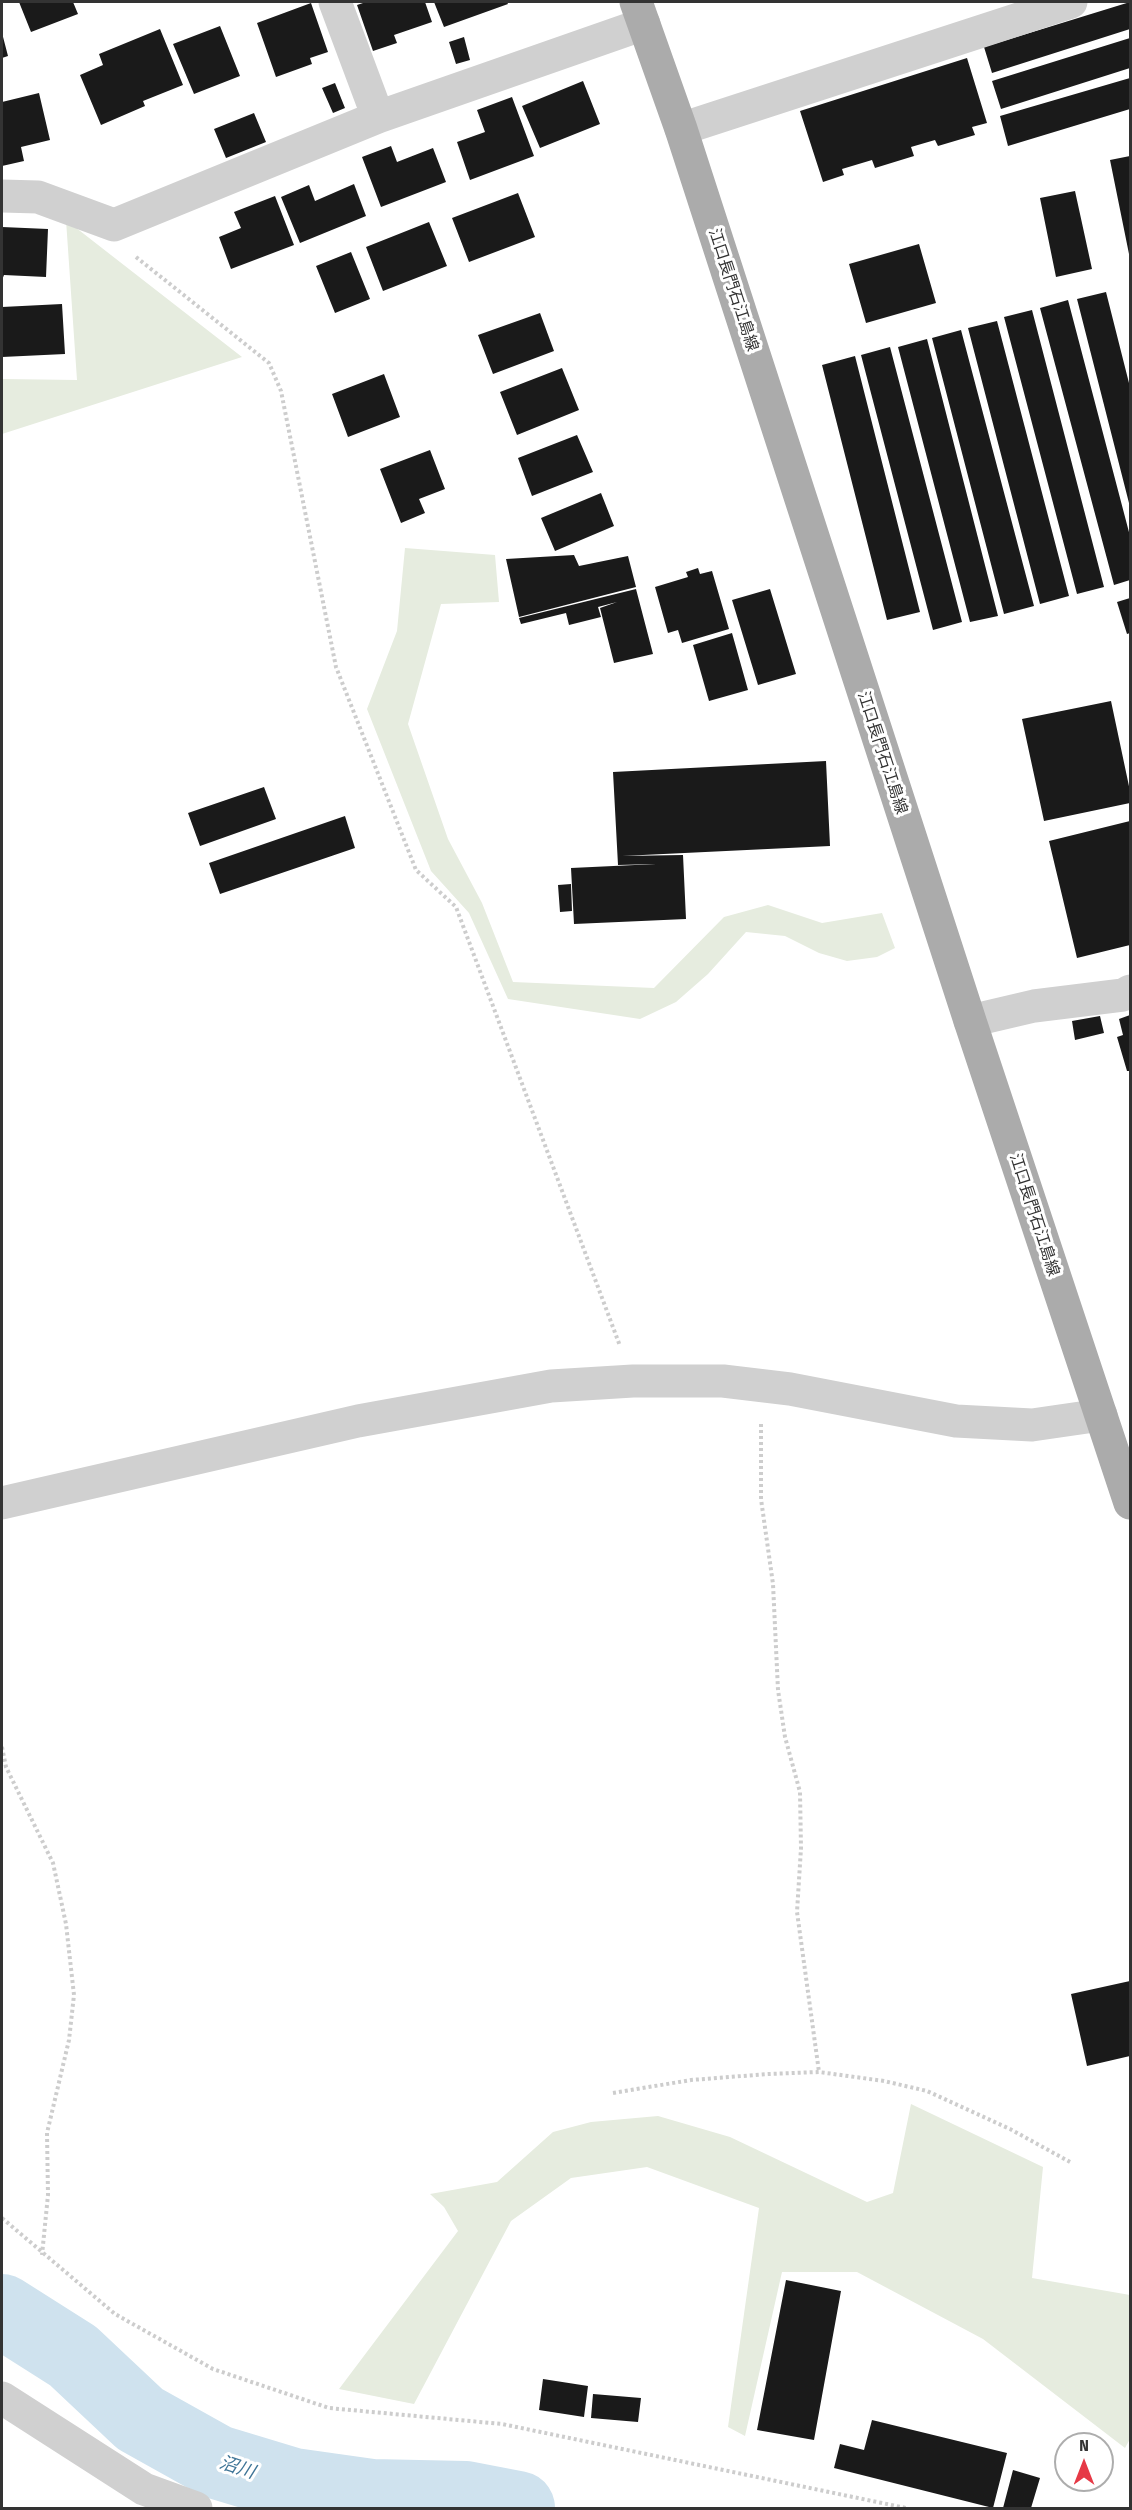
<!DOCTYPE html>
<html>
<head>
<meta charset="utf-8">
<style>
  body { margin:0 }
  #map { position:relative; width:1132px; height:2510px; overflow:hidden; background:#fff; font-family:"Fira Sans Condensed",sans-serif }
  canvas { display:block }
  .frame { position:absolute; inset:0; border:3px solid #333; pointer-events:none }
  .north { position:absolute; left:1054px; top:2432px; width:60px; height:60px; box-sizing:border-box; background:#fff; border:2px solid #adadad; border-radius:50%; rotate:0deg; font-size:16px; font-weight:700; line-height:24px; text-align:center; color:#333 }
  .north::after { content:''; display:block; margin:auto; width:21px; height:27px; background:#e63946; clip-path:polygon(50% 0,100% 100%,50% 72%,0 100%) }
</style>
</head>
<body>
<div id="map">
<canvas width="1132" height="2510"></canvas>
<div class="frame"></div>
<div class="north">N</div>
</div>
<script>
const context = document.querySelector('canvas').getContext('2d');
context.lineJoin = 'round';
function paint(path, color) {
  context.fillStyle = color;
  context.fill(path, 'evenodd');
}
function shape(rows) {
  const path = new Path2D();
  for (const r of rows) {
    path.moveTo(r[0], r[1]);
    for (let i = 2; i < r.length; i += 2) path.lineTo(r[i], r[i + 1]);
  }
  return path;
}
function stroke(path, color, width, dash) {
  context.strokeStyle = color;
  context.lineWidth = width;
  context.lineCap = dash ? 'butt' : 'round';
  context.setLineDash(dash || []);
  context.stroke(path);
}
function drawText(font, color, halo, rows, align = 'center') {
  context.font = font + ' "Fira Sans Condensed","Noto Sans JP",sans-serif';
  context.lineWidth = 6;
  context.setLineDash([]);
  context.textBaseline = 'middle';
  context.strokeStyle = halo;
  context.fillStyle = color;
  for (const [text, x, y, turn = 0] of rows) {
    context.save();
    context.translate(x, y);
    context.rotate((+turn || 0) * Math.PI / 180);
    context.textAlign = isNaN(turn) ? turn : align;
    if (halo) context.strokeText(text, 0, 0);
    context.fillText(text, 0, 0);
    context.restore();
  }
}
paint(shape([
  [66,220,242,357,2,434,2,379,77,380],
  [405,548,495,555,499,602,441,604,408,724,448,839,482,903,513,982,654,988,724,917,768,905,822,923,882,913,895,948,877,957,847,961,819,953,785,936,746,932,708,974,676,1002,640,1019,508,999,469,913,431,871,367,709,397,631],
  [911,2104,1043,2167,1032,2278,1130,2295,1130,2439,1125,2448,983,2339,857,2272,782,2272,745,2436,728,2427,759,2208,647,2167,571,2178,511,2221,414,2404,339,2389,458,2231,444,2207,430,2194,497,2182,553,2132,591,2122,658,2116,730,2137,867,2202,893,2193]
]), '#e6ecdf');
stroke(shape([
  [2,2311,73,2356,140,2419,217,2462,293,2485,371,2496,466,2498,518,2508]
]), '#cfe2ee', 74);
paint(shape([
  [19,2,73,2,78,14,31,32],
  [366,2,425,2,432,22,394,35,397,43,373,51,357,5],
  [434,2,507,2,508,4,444,27],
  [1130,2,1130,29,992,73,984,47],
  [311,3,328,52,310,58,312,64,276,77,257,23],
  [220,26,240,76,194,94,173,44],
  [160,29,183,85,143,101,145,106,101,125,80,75,103,65,99,54],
  [2,33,8,56,2,58],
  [464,37,470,60,456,64,449,42],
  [1130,38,1130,68,1001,109,992,81],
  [967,58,987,123,972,127,975,135,938,146,935,140,911,147,914,156,875,168,872,160,842,169,844,175,823,182,800,111],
  [1130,78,1130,109,1008,146,1000,116],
  [583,81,600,124,540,148,522,106],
  [335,83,345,108,333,113,322,88],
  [39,93,50,140,21,147,24,161,2,166,2,102],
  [512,97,534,156,470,180,457,142,485,132,477,110],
  [254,113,266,142,226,158,214,129],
  [391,146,397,162,433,148,446,182,381,207,362,157],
  [1130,156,1130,254,1129,254,1110,160],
  [354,184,366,216,300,243,281,197,309,185,315,201],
  [1075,191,1092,269,1056,277,1040,198],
  [518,193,535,237,469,262,452,218],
  [275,196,294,245,231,269,219,237,241,228,234,212],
  [429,222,447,266,383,291,366,247],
  [2,227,48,229,46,277,4,275,2,280],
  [919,244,936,303,866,323,849,264],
  [351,252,370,299,335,313,316,266],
  [1106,292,1130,387,1130,507,1077,299],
  [1068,300,1130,536,1130,580,1114,585,1040,308],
  [62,304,65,354,2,357,2,307],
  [1032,310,1104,587,1077,594,1004,317],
  [540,313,554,351,493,374,478,335],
  [997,321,1069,596,1040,604,968,328],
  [961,330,1034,606,1004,614,932,338],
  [927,339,998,616,970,622,898,347],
  [890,347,962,622,933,630,861,355],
  [855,356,920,612,887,620,822,365],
  [562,368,579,410,517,435,500,392],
  [384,374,400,417,348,437,332,394],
  [577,435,593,472,532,496,518,458],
  [430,450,445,489,419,499,425,513,401,523,380,469],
  [601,493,614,526,555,551,541,518],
  [574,555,579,566,628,556,636,587,519,617,506,559],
  [698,568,700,574,712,571,729,629,682,643,678,630,668,633,655,587,688,577,686,572],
  [636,589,653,654,614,663,600,608,617,602,598,607,601,617,569,625,566,613,521,624,519,618],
  [770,589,796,674,758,685,732,600],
  [1130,598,1130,633,1127,634,1117,602],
  [732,633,748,690,709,701,693,645],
  [1111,701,1130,791,1130,803,1044,821,1022,719],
  [826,761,830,846,622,856,683,855,686,919,574,924,571,868,656,864,618,865,613,772],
  [264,787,276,819,200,846,188,813],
  [345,816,355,848,220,894,209,863],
  [1130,821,1130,945,1077,958,1049,841],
  [571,884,572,911,560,912,558,885],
  [1130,1015,1130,1071,1127,1071,1117,1037,1123,1035,1119,1019],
  [1100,1016,1104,1033,1075,1040,1072,1021],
  [1130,1981,1130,2056,1087,2066,1071,1994],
  [786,2280,841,2291,814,2440,757,2430],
  [543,2379,588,2386,584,2417,539,2410],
  [593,2394,641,2398,638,2422,591,2418],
  [872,2420,1007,2453,993,2508,834,2468,840,2444,864,2450],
  [1013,2470,1040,2478,1031,2508,1003,2508]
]), '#1a1a1a');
stroke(shape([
  [136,257,269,363,281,391,336,667,416,870,456,907,620,1346],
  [761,1424,761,1499,773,1584,778,1690,785,1737,800,1792,801,1848,797,1912,819,2072],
  [2,1747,6,1767,53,1863,66,1924,74,1995,69,2040,47,2133,48,2195,42,2255],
  [613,2093,691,2080,768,2074,819,2072,884,2081,927,2091,1010,2129,1070,2162],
  [2,2218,115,2314,213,2369,329,2408,502,2424,906,2508]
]), '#cdcdcd', 4, [3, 3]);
stroke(shape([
  [335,2,378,117],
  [681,129,1071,2],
  [2,196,38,197,114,225,378,117,644,24],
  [970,1021,1034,1006,1123,995,1130,991],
  [2,1503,358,1421,551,1386,633,1381,723,1381,790,1389,956,1421,1032,1425,1101,1415],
  [2,2398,144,2489,196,2508]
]), '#d0d0d0', 33);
stroke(shape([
  [636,2,681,129,970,1021,1130,1503]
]), '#ababab', 33);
drawText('16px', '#333', '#fff', [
  ["江口長門石江島線",733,290,72],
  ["江口長門石江島線",882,753,72],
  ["江口長門石江島線",1034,1215,72]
]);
drawText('italic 18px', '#3f7597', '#fff', [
  ["沼川",237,2468,18]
]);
</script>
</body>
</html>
